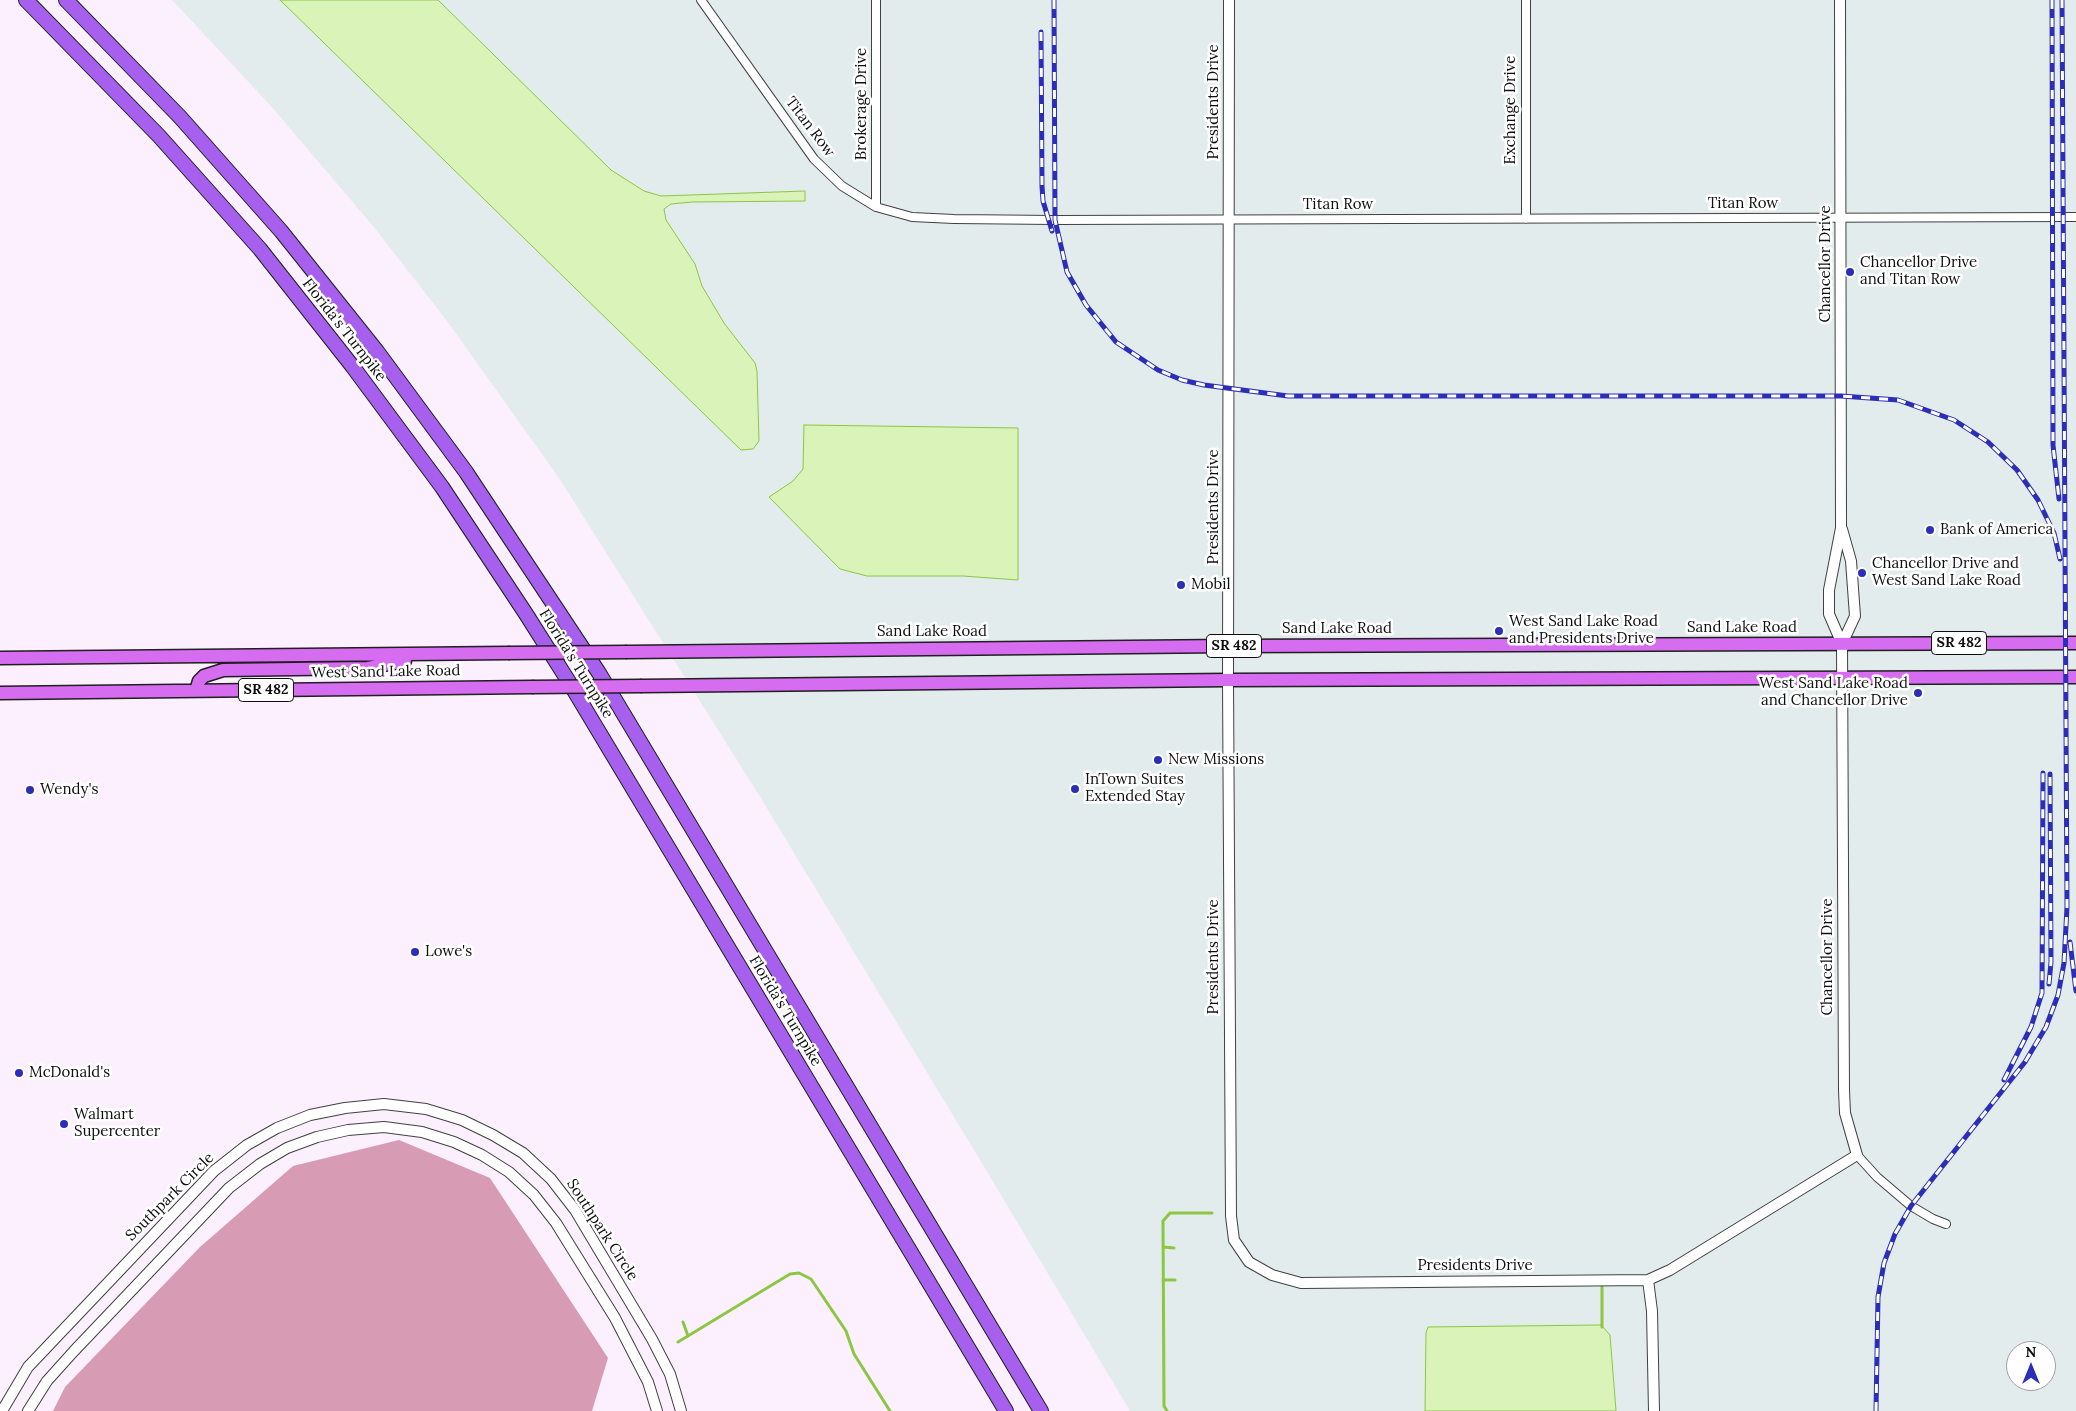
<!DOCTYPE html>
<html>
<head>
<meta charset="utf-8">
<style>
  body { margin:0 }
  #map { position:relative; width:2076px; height:1411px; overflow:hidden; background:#fcf0fe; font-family:Lora,serif }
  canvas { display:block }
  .north { position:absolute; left:2006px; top:1341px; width:50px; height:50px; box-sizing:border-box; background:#fff; border:1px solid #9f9f9f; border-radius:50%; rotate:0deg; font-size:14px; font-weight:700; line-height:20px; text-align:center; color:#0e0e0e }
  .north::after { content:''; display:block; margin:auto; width:18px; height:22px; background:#2d2eb7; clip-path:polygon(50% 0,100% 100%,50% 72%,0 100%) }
</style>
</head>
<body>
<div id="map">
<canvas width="2076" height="1411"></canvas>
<div class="north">N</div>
</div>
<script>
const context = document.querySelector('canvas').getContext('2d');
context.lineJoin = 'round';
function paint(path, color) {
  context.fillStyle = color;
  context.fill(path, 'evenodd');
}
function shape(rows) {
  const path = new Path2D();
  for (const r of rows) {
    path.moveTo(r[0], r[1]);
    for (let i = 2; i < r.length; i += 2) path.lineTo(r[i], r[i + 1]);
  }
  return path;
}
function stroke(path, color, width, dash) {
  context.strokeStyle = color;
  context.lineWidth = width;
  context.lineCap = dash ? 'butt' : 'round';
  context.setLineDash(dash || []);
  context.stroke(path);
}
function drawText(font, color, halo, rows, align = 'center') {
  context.font = font + ' Lora,serif';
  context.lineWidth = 5;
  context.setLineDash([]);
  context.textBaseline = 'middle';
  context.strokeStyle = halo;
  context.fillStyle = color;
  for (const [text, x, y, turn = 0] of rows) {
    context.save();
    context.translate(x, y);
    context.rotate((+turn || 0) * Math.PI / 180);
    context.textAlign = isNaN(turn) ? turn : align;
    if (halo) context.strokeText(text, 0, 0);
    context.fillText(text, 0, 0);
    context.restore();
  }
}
paint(shape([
  [172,0,2076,0,2076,1411,1130,1411,977,1155,754,787,559,478,447,321,373,226,270,105],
  [2016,1351,2046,1351,2046,1381,2016,1381]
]), '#e3ecec');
paint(shape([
  [399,1140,490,1178,608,1358,592,1411,53,1411,65,1387,200,1247,293,1166]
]), '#d79bb4');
const water = shape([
  [280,0,438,0,611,170,644,191,661,196,805,191,805,201,692,202,671,204,664,209,666,220,695,264,702,286,724,323,755,363,757,371,759,441,753,449,741,450,280,0],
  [804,425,1018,428,1018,580,963,576,867,576,840,569,769,497,793,481,803,469,804,425],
  [1601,1325,1610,1335,1616,1411,1425,1411,1426,1333,1428,1327,1601,1325]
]);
paint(water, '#daf3b8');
stroke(water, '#8cc642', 1);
stroke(shape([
  [1163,1247,1174,1248],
  [1163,1280,1175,1280],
  [1602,1286,1602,1327],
  [683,1322,688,1336],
  [678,1342,790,1274,799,1273,811,1279,846,1331,854,1354,890,1411],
  [1167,1411,1164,1406,1163,1221,1170,1213,1212,1213]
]), '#8cc642', 3);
const minor = shape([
  [701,0,814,159,842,186,876,207,912,217,954,219,1055,220,2076,217],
  [876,0,876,207],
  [1526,0,1526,219],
  [1857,1155,1877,1177,1911,1206,1933,1219,1946,1224]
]);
const tertiary = shape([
  [1229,0,1228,680,1231,1216,1234,1240,1249,1262,1272,1275,1301,1283,1648,1280,1670,1270,1857,1155,1845,1113,1844,1090,1842,644,1829,614,1829,590,1841,528,1840,0],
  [1842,529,1851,561,1855,616,1842,644],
  [1648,1280,1652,1311,1654,1411],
  [2,1411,28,1367,214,1171,247,1145,277,1128,310,1115,345,1108,384,1104,426,1109,462,1120,493,1135,523,1153,551,1179,575,1210,652,1339,670,1374,681,1411],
  [28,1411,47,1381,74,1351,229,1188,260,1164,287,1148,317,1137,348,1130,384,1127,422,1132,454,1142,482,1155,509,1172,534,1195,556,1223,615,1318,648,1382,657,1411]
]);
const primary = shape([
  [627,652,1229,646,2076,643],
  [0,658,508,653],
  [642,686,1228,680,2076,677],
  [196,691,199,681,204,676,223,670,368,668,405,661],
  [0,693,532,687]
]);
const motorway = shape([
  [26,0,159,136,260,249,353,367,442,487,526,614,569,682,1006,1411],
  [66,0,180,117,281,231,376,350,466,472,599,673,1041,1411]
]);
stroke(minor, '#414141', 10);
stroke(tertiary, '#414141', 12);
stroke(primary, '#1f1f1f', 15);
stroke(motorway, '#1f1f1f', 16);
stroke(minor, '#fff', 8);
stroke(tertiary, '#fff', 10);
stroke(primary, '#d66df1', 12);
stroke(motorway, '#a660ed', 14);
const rail = shape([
  [1054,0,1055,220,1067,272,1086,305,1116,342,1158,370,1182,380,1204,385,1288,396,1841,396,1898,400,1954,420,1988,442,2017,470,2038,500,2054,533,2060,559],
  [2052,0,2053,445,2059,499],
  [1041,32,1042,186,1043,201,1052,231],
  [2070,942,2076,991],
  [2049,984,2051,962,2050,774],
  [2004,1080,2031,1027,2042,993,2043,773],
  [1876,1411,1878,1297,1884,1263,1895,1234,1911,1206,2025,1062,2046,1027,2058,995,2064,963,2067,907,2062,0]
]);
stroke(rail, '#2d2eb7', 5);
stroke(rail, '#fff', 3, [9]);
const primaryBridge = shape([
  [508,653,627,652],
  [532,687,642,686]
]);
stroke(primaryBridge, '#1f1f1f', 15, []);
stroke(primaryBridge, '#d66df1', 12);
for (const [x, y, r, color] of [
  [1850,272,5,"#2d2eb7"],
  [1930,530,5,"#2d2eb7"],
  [1862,573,5,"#2d2eb7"],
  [1181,585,5,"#2d2eb7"],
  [1499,631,5,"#2d2eb7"],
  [1918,693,5,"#2d2eb7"],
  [1158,760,5,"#2d2eb7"],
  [1075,789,5,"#2d2eb7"],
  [30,790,5,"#2d2eb7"],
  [415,952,5,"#2d2eb7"],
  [19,1073,5,"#2d2eb7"],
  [64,1124,5,"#2d2eb7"]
]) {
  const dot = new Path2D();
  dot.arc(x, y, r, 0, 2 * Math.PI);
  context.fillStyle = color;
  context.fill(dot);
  stroke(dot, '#fff', 2);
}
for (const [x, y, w] of [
  [1959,643,55],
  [1234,646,55],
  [266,690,55]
]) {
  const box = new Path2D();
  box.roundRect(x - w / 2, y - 11.5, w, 23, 4);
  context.fillStyle = '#fff';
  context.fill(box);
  stroke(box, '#0e0e0e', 1);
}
drawText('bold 14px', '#0e0e0e', null, [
  ["SR 482",1959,643],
  ["SR 482",1234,646],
  ["SR 482",266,690]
]);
drawText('15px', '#0e0e0e', '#fff', [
  ["Presidents Drive",1214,102,-90],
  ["Brokerage Drive",862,104,-90],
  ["Exchange Drive",1511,110,-90],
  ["Titan Row",810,127,53],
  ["Titan Row",1743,204],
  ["Titan Row",1338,205],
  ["Chancellor Drive",1826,264,-90],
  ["Florida's Turnpike",344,330,52],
  ["Presidents Drive",1214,507,-90],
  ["Sand Lake Road",1742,628],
  ["Sand Lake Road",1337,629],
  ["Sand Lake Road",932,632],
  ["Florida's Turnpike",576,664,58],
  ["West Sand Lake Road",386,672,-1],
  ["Presidents Drive",1214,957,-90],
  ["Chancellor Drive",1828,957,-90],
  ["Florida's Turnpike",785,1011,59],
  ["Southpark Circle",170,1197,-45],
  ["Southpark Circle",602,1230,57],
  ["Presidents Drive",1475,1266]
]);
drawText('15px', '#0e0e0e', '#fff', [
  ["Chancellor Drive",1860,263],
  ["and Titan Row",1860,280],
  ["Bank of America",1940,530],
  ["Chancellor Drive and",1872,564],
  ["West Sand Lake Road",1872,581],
  ["Mobil",1191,585],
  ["West Sand Lake Road",1509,622],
  ["and Presidents Drive",1509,639],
  ["West Sand Lake Road",1908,684,"right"],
  ["and Chancellor Drive",1908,701,"right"],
  ["New Missions",1168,760],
  ["InTown Suites",1085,780],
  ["Extended Stay",1085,797],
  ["Wendy's",40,790],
  ["Lowe's",425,952],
  ["McDonald's",29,1073],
  ["Walmart",74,1115],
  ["Supercenter",74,1132]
], 'left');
</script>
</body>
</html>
